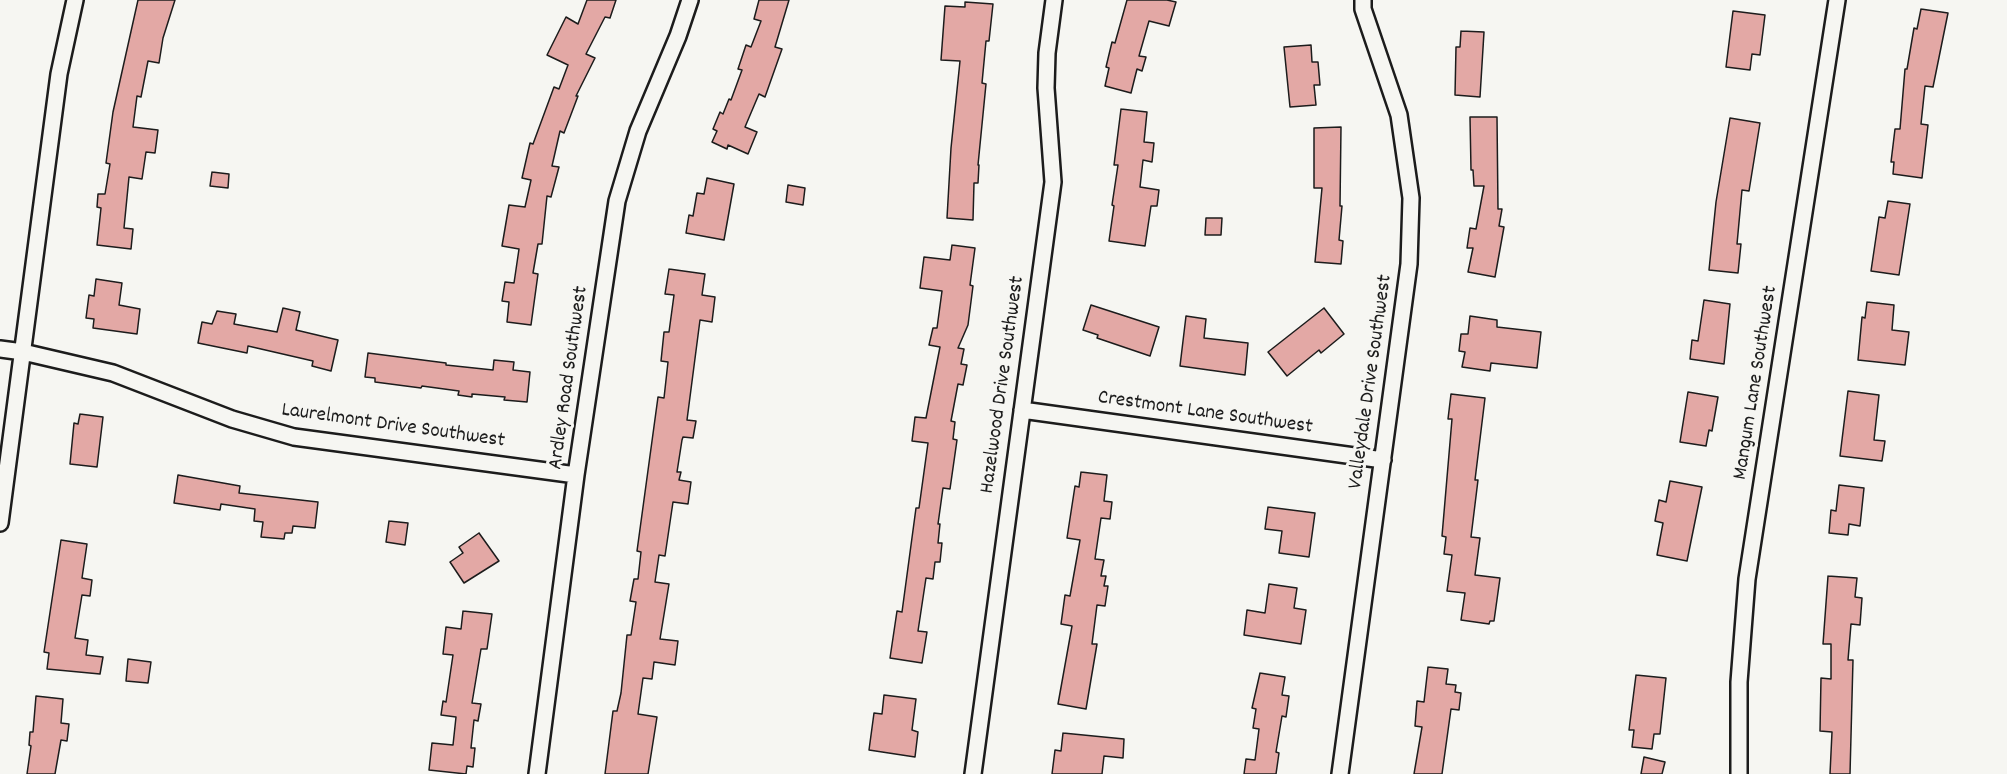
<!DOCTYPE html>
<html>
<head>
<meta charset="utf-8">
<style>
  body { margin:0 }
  canvas { display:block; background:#f6f6f2 }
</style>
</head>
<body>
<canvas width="2007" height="774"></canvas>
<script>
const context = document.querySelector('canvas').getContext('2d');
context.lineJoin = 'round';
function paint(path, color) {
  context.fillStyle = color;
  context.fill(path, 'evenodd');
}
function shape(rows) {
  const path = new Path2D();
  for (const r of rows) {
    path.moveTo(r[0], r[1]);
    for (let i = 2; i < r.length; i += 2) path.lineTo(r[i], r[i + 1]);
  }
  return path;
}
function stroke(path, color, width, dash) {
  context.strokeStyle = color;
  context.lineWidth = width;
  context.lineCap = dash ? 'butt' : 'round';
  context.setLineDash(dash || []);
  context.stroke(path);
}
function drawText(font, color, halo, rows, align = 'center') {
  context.font = font + ' Dekko,sans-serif';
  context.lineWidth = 6;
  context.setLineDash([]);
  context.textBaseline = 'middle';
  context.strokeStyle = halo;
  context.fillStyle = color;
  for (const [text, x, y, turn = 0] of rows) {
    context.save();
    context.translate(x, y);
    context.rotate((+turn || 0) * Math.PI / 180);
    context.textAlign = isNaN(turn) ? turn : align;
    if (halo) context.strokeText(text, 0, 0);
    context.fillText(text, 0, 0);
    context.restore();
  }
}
const building = shape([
  [138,0,175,0,163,38,159,63,148,61,141,97,137,96,133,127,158,130,155,153,146,152,142,179,129,177,124,228,133,229,131,249,97,245,101,208,97,207,98,194,105,194,110,164,106,163,113,112,138,0],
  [587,0,616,0,610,18,605,17,586,54,595,58,576,96,578,96,564,133,560,131,552,166,559,167,551,197,547,196,542,244,538,244,533,273,538,274,531,325,507,322,509,302,502,301,505,282,514,283,519,249,502,246,509,205,525,207,531,180,522,178,530,143,533,144,554,87,559,89,568,65,547,55,566,17,578,24,587,0],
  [759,0,789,0,775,47,782,49,765,97,759,94,745,127,757,132,748,154,728,145,727,149,712,142,717,131,713,129,720,112,723,114,729,99,731,100,742,70,738,69,746,45,751,47,761,21,754,19,759,0],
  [1127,0,1167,0,1176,2,1169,26,1149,21,1139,56,1146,57,1142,71,1137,69,1131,93,1105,86,1109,68,1106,67,1112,42,1115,43,1127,0],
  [965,2,993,4,989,41,986,41,982,83,986,84,978,165,979,165,978,183,974,183,973,220,947,218,951,148,960,61,941,60,945,6,965,7,965,2],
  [1921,9,1948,13,1933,87,1925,86,1921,124,1928,125,1922,178,1893,174,1894,162,1891,162,1895,129,1900,129,1905,69,1907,69,1914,28,1917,29,1921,9],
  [1733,11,1765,15,1760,55,1752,54,1750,70,1726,67,1733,11],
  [1461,31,1484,32,1480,97,1455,95,1456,47,1460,47,1461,31],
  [1311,45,1312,62,1318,62,1320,85,1314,85,1316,105,1290,107,1284,47,1311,45],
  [1121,109,1147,112,1144,142,1154,143,1152,162,1143,160,1140,187,1159,190,1157,206,1151,206,1145,246,1109,241,1114,206,1112,205,1118,165,1114,165,1121,109],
  [1470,117,1497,117,1498,209,1502,209,1499,226,1504,227,1495,277,1468,272,1473,248,1467,248,1470,228,1476,229,1484,186,1474,186,1473,170,1471,170,1470,117],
  [1730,118,1760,123,1749,191,1742,190,1737,244,1741,244,1738,273,1709,270,1716,202,1730,118],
  [1341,127,1340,206,1342,206,1339,240,1343,241,1341,264,1315,262,1322,188,1314,188,1314,128,1341,127],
  [212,172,229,174,228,188,210,186,212,172],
  [707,178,734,184,724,240,686,233,689,215,693,216,697,193,704,194,707,178],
  [788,185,805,188,803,205,786,202,788,185],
  [1888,201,1910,204,1899,275,1871,271,1879,217,1885,218,1888,201],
  [1206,218,1222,218,1221,235,1205,235,1206,218],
  [952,245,975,248,970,285,973,286,968,325,958,348,964,349,961,364,967,365,963,385,958,384,951,421,955,422,953,439,957,440,950,489,943,488,938,524,940,524,938,543,942,543,940,562,935,562,933,579,926,578,918,631,927,632,922,663,890,658,897,611,902,612,916,508,919,508,928,443,912,441,915,417,926,418,940,347,929,345,933,328,937,328,942,291,920,288,924,257,950,260,952,245],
  [669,269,705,274,702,295,715,297,712,322,700,320,687,420,696,421,693,438,683,437,682,440,677,472,681,472,679,480,691,482,688,504,673,502,665,556,659,555,655,582,669,584,660,639,678,641,675,665,654,662,652,679,643,678,638,714,657,717,648,774,605,774,613,711,617,711,621,693,627,635,631,635,636,602,630,601,634,579,638,579,641,552,637,551,658,397,664,398,668,362,661,361,664,332,669,332,674,295,665,294,669,269],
  [96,279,122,283,119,305,140,309,137,334,93,328,94,319,86,318,89,295,94,296,96,279],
  [1704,300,1730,304,1724,364,1690,359,1692,340,1698,341,1704,300],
  [1867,302,1894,305,1892,330,1909,332,1905,365,1858,360,1862,317,1865,318,1867,302],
  [1091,305,1159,327,1150,356,1097,338,1098,335,1083,330,1091,305],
  [283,308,300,312,296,330,338,340,331,371,312,366,313,361,248,346,247,353,198,343,202,322,212,324,217,311,236,314,234,324,277,332,283,308],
  [1324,308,1344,334,1321,353,1319,350,1287,376,1268,352,1324,308],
  [1186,316,1206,319,1204,338,1248,343,1245,375,1180,366,1186,316],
  [1470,316,1497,320,1497,327,1541,332,1537,368,1491,363,1490,371,1462,367,1465,352,1459,351,1461,334,1468,334,1470,316],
  [368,353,446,363,446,365,493,370,494,360,514,362,513,370,530,372,527,402,504,400,505,397,472,394,472,397,458,395,459,391,422,386,421,388,375,382,375,378,365,377,368,353],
  [1848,391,1879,395,1874,440,1885,441,1882,461,1840,456,1848,391],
  [1688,392,1718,397,1712,431,1709,430,1706,446,1680,442,1688,392],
  [1451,394,1485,398,1475,480,1478,480,1471,537,1480,538,1475,575,1500,578,1494,621,1490,621,1489,624,1461,620,1465,593,1447,591,1452,555,1444,554,1446,537,1442,536,1452,419,1448,419,1451,394],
  [80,414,103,417,97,467,70,464,74,423,78,424,80,414],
  [1081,472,1107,475,1104,501,1112,502,1110,519,1101,518,1095,559,1104,560,1101,576,1106,576,1104,586,1108,586,1105,606,1097,605,1092,644,1097,644,1086,709,1058,704,1072,626,1061,624,1065,595,1070,596,1080,540,1067,538,1075,486,1079,487,1081,472],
  [178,475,240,486,239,493,318,502,315,528,293,526,292,533,285,533,284,539,261,537,263,522,254,521,255,509,221,504,220,510,174,503,178,475],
  [1670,481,1702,487,1687,561,1657,555,1663,523,1655,521,1659,500,1666,502,1670,481],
  [1839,485,1864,488,1860,526,1849,524,1848,535,1829,533,1831,510,1836,511,1839,485],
  [1268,507,1315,513,1309,557,1279,553,1282,531,1265,529,1268,507],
  [389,521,408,523,405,545,386,542,389,521],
  [479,533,499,561,464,583,450,562,463,553,459,547,479,533],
  [61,540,87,544,82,578,92,580,90,596,82,595,75,638,88,640,86,655,103,657,100,674,47,669,49,653,44,652,61,540],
  [1828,576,1857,578,1855,597,1862,598,1860,625,1851,624,1848,660,1853,660,1850,774,1830,774,1832,732,1820,731,1821,678,1831,679,1831,644,1823,644,1828,576],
  [1269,584,1297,588,1294,608,1306,610,1301,644,1244,635,1247,610,1265,613,1269,584],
  [463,611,492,614,487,649,481,649,472,703,481,704,478,721,474,720,471,748,475,748,473,767,467,766,466,774,429,770,432,743,453,745,456,717,441,715,443,701,446,702,453,655,443,654,446,627,461,629,463,611],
  [128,659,151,662,148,683,126,681,128,659],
  [1428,667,1448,669,1446,684,1456,685,1455,692,1461,693,1459,710,1451,709,1442,774,1414,774,1422,727,1415,726,1417,701,1424,702,1428,667],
  [1260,673,1285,677,1282,695,1289,696,1286,717,1282,716,1276,752,1279,753,1276,774,1244,774,1246,759,1255,760,1259,729,1253,728,1256,709,1252,708,1260,673],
  [1636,675,1666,678,1660,734,1654,734,1652,749,1632,747,1634,730,1629,730,1636,675],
  [884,695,916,699,912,730,918,732,915,757,869,750,874,713,882,714,884,695],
  [36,696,63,699,61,723,69,724,67,741,61,740,55,774,27,774,31,746,29,745,30,732,33,732,36,696],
  [1063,733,1124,739,1123,758,1104,756,1102,774,1052,774,1055,750,1061,751,1063,733],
  [1644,757,1665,762,1662,774,1641,774,1644,757]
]);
paint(building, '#e3a8a5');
stroke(building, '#1c1c1c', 1.5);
const minor = shape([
  [0,349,23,352,113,373,232,419,294,437,576,475],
  [1022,410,1383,460],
  [0,523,59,74,75,0],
  [537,774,576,475,617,201,638,131,678,36,690,0],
  [973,774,1053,182,1046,88,1047,53,1054,0],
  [1340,774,1409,264,1411,198,1399,115,1363,9,1363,0],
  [1739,774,1739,682,1747,579,1837,0]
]);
stroke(minor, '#1c1c1c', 20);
stroke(minor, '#f6f6f2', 15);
drawText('21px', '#1c1c1c', '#f6f6f2', [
  ["Ardley Road Southwest",570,378,-82],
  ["Valleydale Drive Southwest",1372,382,-82],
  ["Mangum Lane Southwest",1757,383,-81],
  ["Hazelwood Drive Southwest",1004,385,-82],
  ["Crestmont Lane Southwest",1205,414,8],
  ["Laurelmont Drive Southwest",393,427,8]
]);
</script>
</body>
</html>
